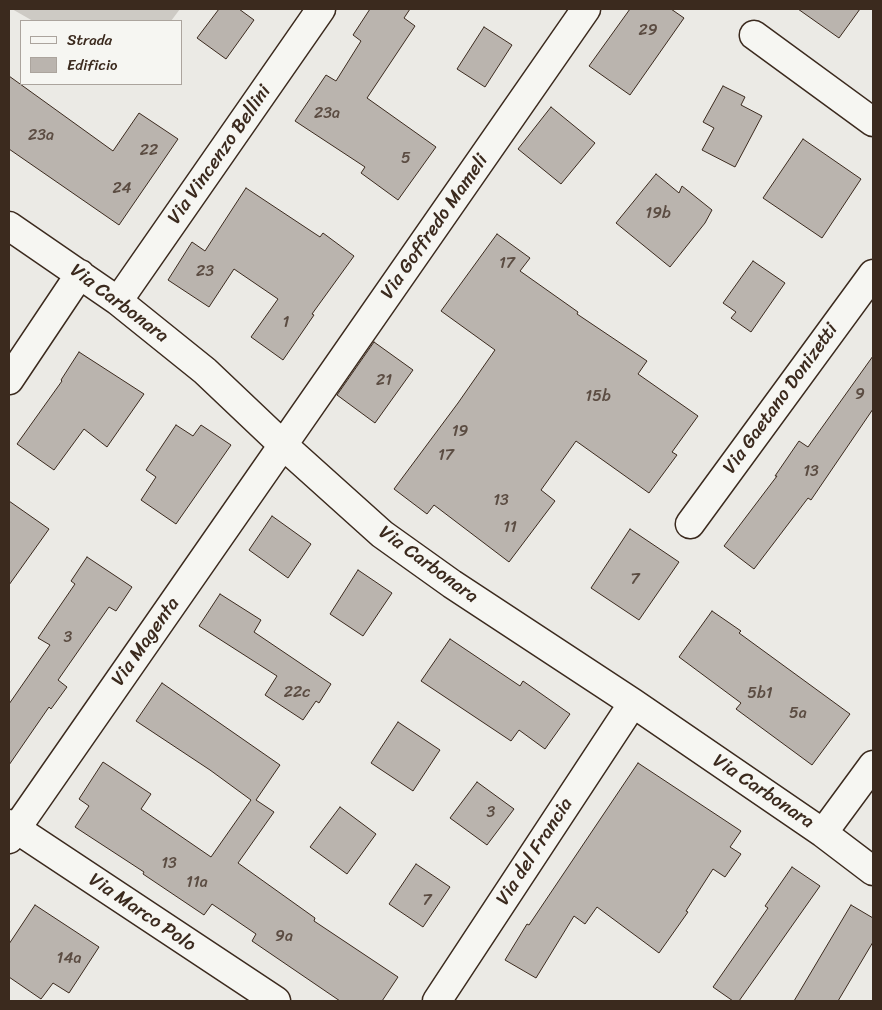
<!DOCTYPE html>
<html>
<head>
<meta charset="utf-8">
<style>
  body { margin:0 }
  #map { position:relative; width:882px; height:1010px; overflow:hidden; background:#ebeae5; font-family:Sriracha,sans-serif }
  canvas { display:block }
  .frame { position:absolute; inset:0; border:10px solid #3b2a1e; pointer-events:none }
  .legend { position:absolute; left:20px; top:20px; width:162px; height:65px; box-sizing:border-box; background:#f6f6f2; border:1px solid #aba49d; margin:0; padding:6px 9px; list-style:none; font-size:15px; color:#3b2a1e }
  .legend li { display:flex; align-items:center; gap:10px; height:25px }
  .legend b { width:25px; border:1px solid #aba49d }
</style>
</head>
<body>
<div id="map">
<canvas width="882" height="1010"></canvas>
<div class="frame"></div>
<ul class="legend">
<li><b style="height:6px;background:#f6f6f2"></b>Strada</li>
<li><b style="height:14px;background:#bab4ae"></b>Edificio</li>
</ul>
</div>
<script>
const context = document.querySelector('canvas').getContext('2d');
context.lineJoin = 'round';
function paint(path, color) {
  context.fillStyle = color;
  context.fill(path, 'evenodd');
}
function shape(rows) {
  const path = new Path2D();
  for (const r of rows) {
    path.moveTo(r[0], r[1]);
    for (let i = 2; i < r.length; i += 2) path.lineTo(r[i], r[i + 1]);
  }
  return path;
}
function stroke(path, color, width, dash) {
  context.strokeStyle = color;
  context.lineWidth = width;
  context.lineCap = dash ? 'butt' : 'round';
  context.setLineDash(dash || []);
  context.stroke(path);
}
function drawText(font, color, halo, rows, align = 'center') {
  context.font = font + ' Sriracha,sans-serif';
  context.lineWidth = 4;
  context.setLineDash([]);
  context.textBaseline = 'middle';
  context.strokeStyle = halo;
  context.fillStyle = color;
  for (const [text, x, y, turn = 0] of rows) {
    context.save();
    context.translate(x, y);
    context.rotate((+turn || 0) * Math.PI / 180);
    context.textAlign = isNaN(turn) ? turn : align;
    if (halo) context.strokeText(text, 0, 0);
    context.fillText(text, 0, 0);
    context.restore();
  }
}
paint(shape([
  [12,9,180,9,171,21,33,21]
]), '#cdcac4');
const building = shape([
  [219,9,239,9,254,20,226,59,197,38,219,9],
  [370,9,410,9,404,18,415,26,367,98,436,147,398,200,361,173,365,167,295,121,326,75,336,81,361,41,353,35,370,9],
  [630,9,671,9,684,18,630,95,589,66,630,9],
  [798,9,860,9,839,38,798,9],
  [484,27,512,45,485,87,457,69,484,27],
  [9,76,113,151,139,113,178,139,119,225,9,149,9,76],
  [723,86,745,97,741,105,762,116,735,167,702,150,714,128,703,122,723,86],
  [551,107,595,143,561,184,518,149,551,107],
  [803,139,861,179,822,238,763,198,803,139],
  [656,174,679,193,682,186,712,210,705,223,670,267,616,223,656,174],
  [246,188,320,237,323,233,354,256,312,314,314,315,283,360,251,337,278,299,234,269,209,307,168,280,192,242,205,251,246,188],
  [497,234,530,258,520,271,578,312,577,314,647,361,638,374,698,416,672,452,677,455,649,493,576,441,541,490,555,501,509,562,434,505,427,514,394,489,458,403,495,350,441,311,497,234],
  [753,261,785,283,751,332,731,318,736,312,723,303,753,261],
  [374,342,413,370,375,423,337,395,374,342],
  [79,352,144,394,107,447,84,429,54,470,17,444,62,381,61,380,79,352],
  [873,356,873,409,811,500,808,498,754,569,724,546,777,476,775,476,799,441,808,447,873,356],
  [176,425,193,436,201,425,231,445,176,524,141,500,156,477,146,470,176,425],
  [9,501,49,529,9,585,9,501],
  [272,516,311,544,288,578,249,550,272,516],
  [630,529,679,562,639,620,591,588,630,529],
  [87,557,132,587,116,611,109,607,58,680,67,687,51,709,49,707,9,765,9,704,50,645,38,638,75,584,71,581,87,557],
  [358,570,392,593,363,636,330,614,358,570],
  [220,594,261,620,254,632,331,684,319,703,316,701,303,720,265,695,277,676,199,626,220,594],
  [712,611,741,631,739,633,850,714,812,765,736,709,741,703,679,657,712,611],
  [450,639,520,686,523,681,570,714,545,749,519,730,511,741,421,681,450,639],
  [162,683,280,765,256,800,274,812,238,863,315,918,314,921,398,977,382,1001,340,1001,252,941,256,934,212,904,204,915,143,874,144,872,75,827,89,806,79,799,103,762,151,794,141,809,211,857,251,800,210,770,136,721,162,683],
  [398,722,440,750,413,791,371,763,398,722],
  [638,763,741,831,730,847,741,854,725,877,713,869,686,911,688,912,659,953,597,907,585,924,574,916,536,978,505,960,527,924,529,925,638,763],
  [477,782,514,809,487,845,450,818,477,782],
  [340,807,376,834,347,874,310,847,340,807],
  [416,864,450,887,423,927,389,904,416,864],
  [792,867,820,886,739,1001,733,1001,713,987,768,908,765,906,792,867],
  [35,905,99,947,69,993,53,983,41,999,9,977,9,944,35,905],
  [851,905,873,918,873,942,838,1001,794,1001,851,905]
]);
paint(building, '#bab4ae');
stroke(building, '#3b2a1e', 1);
const minor = shape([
  [754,35,873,122],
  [9,226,118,301,205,371,283,445,382,534,452,584,633,703,823,833,873,871],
  [118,301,321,9],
  [9,380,80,274],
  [690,524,873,274],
  [9,824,276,1001],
  [823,833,873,765],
  [9,839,586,9],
  [437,1001,633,703]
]);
stroke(minor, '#3b2a1e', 31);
stroke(minor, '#f6f6f2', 28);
drawText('16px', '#5b4c42', null, [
  ["29",648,31],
  ["23a",327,114],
  ["23a",41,136],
  ["22",149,151],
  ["5",406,159],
  ["24",122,189],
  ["19b",658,214],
  ["17",507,264],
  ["23",205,272],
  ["1",286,323],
  ["21",384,381],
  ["9",860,395],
  ["15b",598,397],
  ["19",460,432],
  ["17",446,456],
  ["13",811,472],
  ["13",501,501],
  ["11",510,528],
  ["7",635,580],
  ["3",68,638],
  ["22c",297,693],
  ["5b1",760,694],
  ["5a",798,714],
  ["3",491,813],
  ["13",169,864],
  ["11a",197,883],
  ["7",427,901],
  ["9a",284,937],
  ["14a",69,959]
]);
drawText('19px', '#3b2a1e', '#f6f6f2', [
  ["Via Vincenzo Bellini",220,155,-55],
  ["Via Goffredo Mameli",435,227,-55],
  ["Via Carbonara",119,304,37],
  ["Via Gaetano Donizetti",781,399,-54],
  ["Via Carbonara",428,565,36],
  ["Via Magenta",146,642,-55],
  ["Via Carbonara",763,792,34],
  ["Via del Francia",535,852,-57],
  ["Via Marco Polo",142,913,34]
]);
</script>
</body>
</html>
